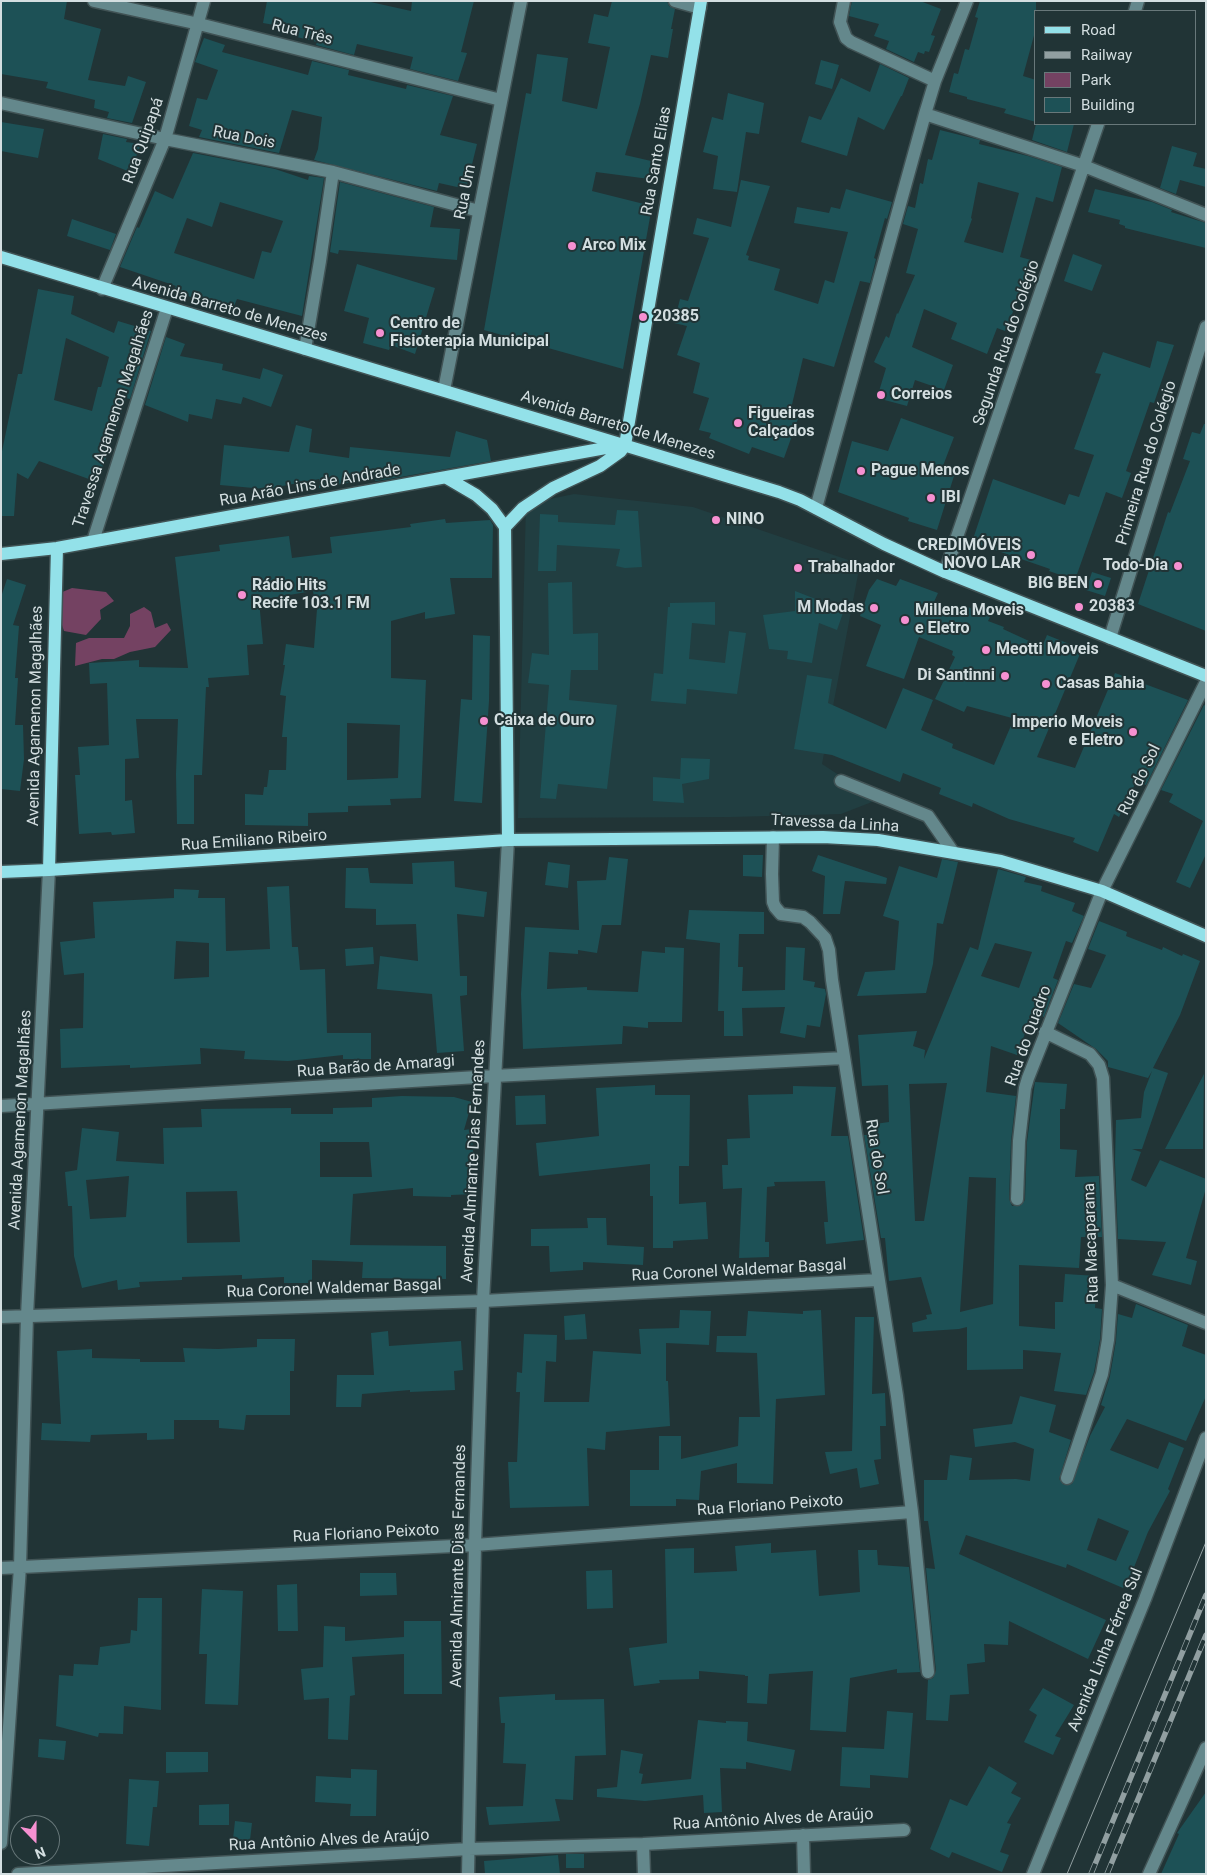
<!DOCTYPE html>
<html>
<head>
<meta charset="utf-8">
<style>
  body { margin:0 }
  #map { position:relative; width:1207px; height:1875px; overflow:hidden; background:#213436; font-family:Roboto,sans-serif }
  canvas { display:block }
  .frame { position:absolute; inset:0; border:2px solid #d3dee0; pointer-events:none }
  .legend { position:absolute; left:1034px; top:10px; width:162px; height:115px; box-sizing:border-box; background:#213436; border:1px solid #68787a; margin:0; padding:6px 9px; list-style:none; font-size:15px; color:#d3dee0 }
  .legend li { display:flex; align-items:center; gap:10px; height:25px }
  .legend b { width:25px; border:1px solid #68787a }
  .north { position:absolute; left:10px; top:1815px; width:50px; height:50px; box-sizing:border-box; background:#213436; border:1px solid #68787a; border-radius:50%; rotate:158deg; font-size:14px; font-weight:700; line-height:20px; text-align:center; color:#d3dee0 }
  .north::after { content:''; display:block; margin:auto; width:18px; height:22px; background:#f690d1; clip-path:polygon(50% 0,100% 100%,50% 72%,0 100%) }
</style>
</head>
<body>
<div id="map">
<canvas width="1207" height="1875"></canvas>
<div class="frame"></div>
<ul class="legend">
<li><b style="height:6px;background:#93e1e9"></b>Road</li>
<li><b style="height:6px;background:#919fa1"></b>Railway</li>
<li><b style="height:14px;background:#744262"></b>Park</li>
<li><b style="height:14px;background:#1d5156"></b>Building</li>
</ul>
<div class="north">N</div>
</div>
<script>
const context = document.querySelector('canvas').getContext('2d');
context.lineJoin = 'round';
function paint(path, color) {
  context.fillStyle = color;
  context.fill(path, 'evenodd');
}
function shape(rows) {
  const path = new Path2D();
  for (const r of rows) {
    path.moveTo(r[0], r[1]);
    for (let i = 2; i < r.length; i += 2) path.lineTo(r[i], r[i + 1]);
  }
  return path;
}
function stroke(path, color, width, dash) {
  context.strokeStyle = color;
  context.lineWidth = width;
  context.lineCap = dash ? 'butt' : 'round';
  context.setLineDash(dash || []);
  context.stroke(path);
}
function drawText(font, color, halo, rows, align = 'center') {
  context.font = font + ' Roboto,sans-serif';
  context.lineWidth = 4;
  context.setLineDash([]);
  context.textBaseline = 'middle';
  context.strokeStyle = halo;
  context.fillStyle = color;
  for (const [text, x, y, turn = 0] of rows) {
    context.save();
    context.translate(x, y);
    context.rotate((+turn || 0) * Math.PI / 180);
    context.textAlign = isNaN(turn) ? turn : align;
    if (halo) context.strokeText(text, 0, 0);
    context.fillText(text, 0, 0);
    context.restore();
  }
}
paint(shape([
  [574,494,693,507,860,564,822,764,877,800,841,814,731,817,518,818,526,504]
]), '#213e41');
paint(shape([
  [72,588,106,592,114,601,100,610,101,619,86,635,64,631,60,619,60,593],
  [144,607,151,612,155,628,167,623,171,630,155,647,130,652,114,659,102,659,75,666,76,643,89,638,124,638,130,626,130,614]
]), '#744262');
paint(shape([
  [1,1,67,1,64,19,101,29,88,80,125,86,128,76,146,82,132,123,107,118,109,112,94,108,95,100,46,88,48,82,1,74],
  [267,1,366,1,411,11,412,1,474,1,461,52,467,53,458,81,410,69,413,57,357,44,354,55,316,45,317,42,289,35,291,28,263,23],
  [612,1,667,1,669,6,675,9,671,29,673,29,668,58,651,55,640,104,625,155,660,163,657,180,596,172,592,191,652,206,623,369,484,330,526,93,531,94,537,54,568,58,562,101,597,109,610,47,588,43,594,14,608,17],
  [852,1,920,1,941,9,931,35,935,36,929,52,925,51,924,54,918,52,914,62,886,49,889,41,874,36,879,24,849,16],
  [980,1,1036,1,1036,28,1023,76,1036,80,1036,122,1004,113,1006,109,967,99,967,97,949,92,954,73,958,74,965,49,969,50,978,18,975,17],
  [204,38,225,45,222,52,308,75,312,61,349,70,348,75,406,89,407,85,453,96,440,135,477,144,466,189,439,183,437,191,314,160,318,149,322,117,292,110,279,153,199,137,202,130,189,126,197,98,207,100,218,70,195,62],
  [821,60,839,65,832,89,815,84],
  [880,64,909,78,902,96,901,96,884,130,858,117,847,156,801,142,809,116,821,120,841,78,870,92],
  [728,93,764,103,759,134,746,132,737,192,713,189,718,156,703,152,712,117,723,120],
  [1,122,44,129,38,158,1,151],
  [1036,124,1074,124,1067,152,1032,140],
  [940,130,980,140,979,144,1028,156,1062,167,1053,202,1036,197,1020,257,1031,260,1024,285,1005,331,997,328,987,354,951,339,957,323,924,309,912,347,953,365,944,390,915,380,907,406,877,398,886,368,874,362,886,336,889,338,897,313,898,314,915,275,906,273,918,229,903,224,908,206,915,208,920,183,923,184,928,159,932,160],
  [978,182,1019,193,1003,253,964,242,972,219,971,218],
  [103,134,127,139,126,142,141,144,130,172,98,159],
  [1172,146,1197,153,1193,166,1206,169,1206,187,1180,180,1176,194,1160,188],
  [193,153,275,169,308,180,309,176,324,178,302,316,237,299,231,313,173,290,176,286,120,267,137,227,139,228,155,191,173,199],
  [220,202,283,221,271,253,262,251,254,279,174,253,187,218,212,227],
  [741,180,770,186,746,255,749,256,748,260,780,269,774,290,818,304,825,280,834,283,848,232,794,223,797,207,829,213,831,207,840,209,846,189,892,202,887,219,885,218,874,258,876,259,870,283,860,281,834,367,803,358,790,413,799,416,784,458,752,447,749,454,709,438,711,433,699,430,709,398,693,393,700,363,677,355,687,326,674,323,680,299,688,301,709,238,693,234,697,218,731,227],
  [340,182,434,207,430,227,460,229,457,260,339,250,338,254,330,252],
  [1095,189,1152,202,1172,210,1171,212,1206,223,1206,248,1125,228,1125,226,1119,224,1120,220,1088,212],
  [72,219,116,234,110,250,67,236],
  [1073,254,1102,265,1092,291,1064,281],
  [357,264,435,288,415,354,391,345,389,350,363,343,369,318,344,311],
  [38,289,74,296,71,314,114,333,118,321,151,331,130,399,126,398,115,434,97,482,39,461,28,479,17,473,14,516,1,516,1,456,18,374,22,374],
  [66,338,109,357,101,387,98,387,92,411,54,400],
  [166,337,185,344,180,356,223,364,222,370,260,379,263,368,283,375,271,407,243,397,241,404,216,399,212,419,189,414,188,422,145,405],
  [1157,341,1174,345,1154,403,1150,402,1126,471,1131,473,1122,498,1106,492,1075,580,1049,571,1050,569,972,542,993,479,1065,505,1069,494,1079,497,1094,455,1074,449,1101,374,1095,373,1103,352,1150,368],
  [901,418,954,437,941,471,954,476,937,530,908,521,909,518,838,492,852,441,888,451],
  [1204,424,1206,424,1206,631,1138,604,1168,512,1170,513,1190,461,1183,459,1192,432,1200,434],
  [296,425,312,429,309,452,349,458,350,447,450,457,456,431,487,440,491,461,389,479,375,481,376,478,319,488,319,479,277,487,276,490,220,485,224,445,289,452],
  [617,510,638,511,642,567,625,568,616,566,620,549,557,545,556,571,538,571,540,514,558,515,558,522,615,525],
  [445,519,446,523,490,520,493,525,492,578,450,578,455,614,425,619,425,612,391,621,391,678,426,680,421,798,390,799,391,805,348,806,348,812,308,813,308,826,245,825,245,794,263,795,264,787,267,787,269,770,286,770,287,737,282,737,286,696,280,695,285,665,283,665,286,644,314,648,318,596,314,597,313,591,259,600,263,644,247,645,249,675,208,678,209,687,206,687,202,775,194,775,194,824,177,824,176,774,178,719,136,719,139,758,125,759,125,801,132,800,135,833,112,835,111,832,79,834,75,775,80,775,78,747,109,745,107,683,90,684,89,663,139,660,139,667,188,668,175,557,220,551,219,545,289,536,292,558,332,553,330,537,411,527,410,524],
  [347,723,400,725,398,778,347,780],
  [1092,572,1111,578,1105,596,1086,590],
  [7,579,26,585,13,625,19,626,15,678,18,678,15,725,23,725,24,759,20,791,1,789,1,597],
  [877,579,896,586,900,579,938,593,933,604,966,614,968,607,990,617,988,621,1004,627,1003,629,1042,647,1047,635,1082,649,1037,757,1075,768,1115,673,1188,700,1146,785,1136,782,1119,817,1114,814,1098,852,1073,842,1075,838,1009,819,973,803,972,807,939,794,941,788,903,773,900,782,832,755,794,749,807,675,832,679,828,703,886,729,903,688,933,700,921,730,953,744,952,748,994,765,1013,721,1011,720,1012,718,967,706,964,712,935,699,955,657,952,655,953,651,919,637,904,679,866,666,881,625,860,616,869,590],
  [572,582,573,634,598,633,598,670,571,670,569,700,617,705,607,789,558,784,556,799,540,798,549,685,528,683,532,653,549,655,548,583],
  [795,591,844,610,837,630,819,623,812,663,787,659,788,651,769,649,763,615,795,611],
  [715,602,715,625,692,623,689,659,725,663,729,631,746,633,737,694,687,689,686,704,651,701,654,673,663,674,668,607,670,607,670,603],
  [473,635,490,636,489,701,482,803,454,801,461,699,472,700],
  [1204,705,1206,706,1206,854,1190,888,1176,882,1203,821,1169,802,1173,794,1161,790],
  [681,758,710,759,709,779,682,784,684,803,653,801,653,777,680,779],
  [743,855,763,855,762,877,743,876],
  [818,855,887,878,886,884,845,881,840,914,823,914,825,876,812,871],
  [609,857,628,859,621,925,602,925,597,953,578,950,578,954,549,952,547,989,587,987,587,990,638,992,642,951,665,953,665,947,684,948,682,1022,648,1022,648,1028,623,1026,622,1044,523,1049,521,994,525,927,579,930,577,881,606,880],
  [942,859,958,862,943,924,937,923,933,964,926,993,857,996,865,972,895,970,899,921,883,916,899,866,937,878],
  [454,861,455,887,487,892,484,917,457,914,460,976,467,976,467,995,460,996,464,1051,437,1053,432,994,377,989,380,956,418,961,416,924,376,925,376,909,345,908,346,868,368,868,370,883,413,884,412,863],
  [548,862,570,865,568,888,545,885],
  [998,869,1026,877,1024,882,1042,886,1041,891,1075,903,1072,911,1084,916,1072,943,1066,941,1053,978,1058,980,1044,1017,1033,1012,1017,1055,991,1046,986,1092,1016,1096,1011,1141,1009,1199,1012,1206,1020,1206,1025,1200,1027,1142,1035,1082,1067,1084,1065,1109,1060,1109,1060,1149,1077,1150,1075,1177,1099,1176,1102,1237,1081,1237,1079,1268,1019,1265,1019,1326,1055,1329,1055,1302,1063,1302,1065,1274,1097,1276,1095,1308,1102,1309,1100,1339,1094,1372,1086,1395,1054,1391,1061,1353,1023,1350,1023,1369,967,1370,967,1327,959,1329,913,1332,912,1323,927,1319,926,1315,932,1314,921,1277,889,1281,885,1238,881,1238,864,1135,869,1135,868,1125,889,1122,888,1085,862,1086,858,1035,917,1031,913,1046,925,1050,924,1059,970,947,978,950],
  [995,943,1032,952,1019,988,981,976],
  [947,1083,924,1221,915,1221,909,1084],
  [969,1177,996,1178,993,1304,960,1312],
  [289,886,292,947,298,947,300,970,325,969,327,1033,371,1033,371,1059,343,1059,343,1055,288,1061,244,1059,245,1051,200,1048,201,1064,130,1068,130,1065,61,1068,60,1029,83,1028,84,973,64,975,60,942,95,938,93,902,174,898,174,889,199,890,198,898,225,898,226,951,270,949,267,887],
  [176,941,209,943,209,977,174,979],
  [689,910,764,912,764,934,739,934,738,967,743,967,742,991,785,990,786,947,805,948,803,980,815,982,814,987,825,989,826,994,820,1027,807,1025,805,1038,780,1033,785,1007,742,1008,743,1036,724,1036,724,1011,718,1011,720,943,686,939],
  [1099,921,1127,932,1126,936,1162,950,1163,947,1182,956,1183,954,1200,961,1180,1015,1153,1068,1168,1073,1142,1149,1132,1149,1141,1152,1131,1180,1146,1187,1160,1160,1206,1179,1206,1188,1186,1258,1197,1261,1191,1285,1152,1275,1166,1242,1118,1239,1115,1161,1116,1120,1141,1118,1144,1092,1152,1071,1148,1078,1108,1067,1108,1061,1096,1049,1058,1023,1074,984,1091,988,1106,955,1088,949],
  [373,947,374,964,346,966,345,949],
  [1204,1074,1203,1149,1165,1149],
  [655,1085,655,1095,690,1095,689,1166,679,1166,679,1204,706,1202,708,1239,673,1241,673,1248,653,1248,653,1196,650,1196,650,1164,539,1176,536,1143,599,1136,596,1088],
  [793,1086,836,1087,831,1136,848,1136,864,1240,826,1244,824,1222,828,1222,825,1181,774,1182,775,1186,767,1187,765,1242,769,1242,769,1257,739,1258,742,1188,723,1189,722,1165,728,1165,727,1139,750,1138,748,1095,793,1094],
  [545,1095,546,1124,516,1125,515,1096],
  [402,1096,454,1097,472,1102,464,1130,472,1129,475,1194,451,1195,451,1197,413,1196,413,1188,353,1194,350,1245,446,1246,446,1279,362,1278,363,1262,312,1260,312,1283,284,1283,284,1277,242,1279,242,1275,182,1277,182,1280,139,1282,140,1287,118,1290,117,1280,82,1288,74,1256,72,1206,68,1206,65,1172,77,1170,82,1128,119,1132,116,1161,164,1164,163,1128,202,1127,201,1109,291,1108,291,1114,333,1114,333,1108,372,1107,372,1098],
  [320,1142,369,1142,372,1177,320,1177],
  [129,1176,126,1217,90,1219,86,1180],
  [237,1191,240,1242,187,1243,186,1192],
  [587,1218,606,1218,607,1245,644,1247,643,1265,583,1262,583,1270,550,1272,549,1246,531,1246,531,1229,588,1228],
  [1136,1304,1188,1325,1182,1346,1206,1355,1206,1396,1186,1441,1127,1419,1110,1450,1158,1469,1169,1442,1184,1448,1168,1489,1170,1491,1148,1532,1127,1585,1125,1584,1123,1588,1067,1564,1066,1568,966,1535,959,1554,1106,1620,1088,1659,1009,1621,1008,1645,984,1644,985,1662,967,1664,969,1694,950,1695,948,1721,926,1720,928,1680,933,1678,936,1671,926,1568,935,1569,928,1521,924,1521,924,1480,947,1480,950,1455,972,1458,969,1480,1016,1479,1030,1481,1034,1449,1015,1442,975,1447,973,1429,1012,1424,1020,1396,1056,1405,1049,1432,1071,1440,1059,1479,1064,1485,1072,1484,1090,1436,1105,1407,1101,1405,1110,1376,1116,1341,1118,1314,1132,1318],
  [1098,1518,1129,1531,1116,1561,1087,1550],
  [680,1310,711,1311,709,1345,666,1343,666,1381,668,1381,670,1426,606,1432,605,1450,587,1448,589,1506,510,1508,508,1462,517,1462,520,1392,516,1392,517,1372,522,1373,524,1334,557,1335,556,1362,546,1361,544,1402,589,1402,593,1351,641,1354,639,1329,679,1328],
  [821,1310,825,1395,776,1399,773,1484,737,1483,737,1463,701,1471,699,1500,676,1499,676,1506,630,1506,630,1470,659,1470,659,1436,681,1436,681,1459,738,1446,739,1417,760,1417,757,1353,716,1352,717,1336,746,1336,748,1311,803,1314,803,1311],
  [585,1314,587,1339,565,1340,564,1316],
  [855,1317,874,1317,872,1394,885,1393,886,1426,880,1426,881,1459,874,1460,879,1484,860,1488,857,1468,830,1474,825,1452,852,1451],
  [388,1331,389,1346,461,1341,463,1370,454,1371,455,1390,410,1392,410,1390,362,1394,361,1407,336,1407,337,1375,374,1375,371,1333],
  [257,1339,295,1339,294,1371,290,1371,290,1415,246,1415,244,1430,219,1428,219,1420,174,1420,174,1439,147,1440,147,1433,91,1435,90,1442,41,1440,42,1423,61,1424,57,1351,92,1349,92,1358,140,1359,140,1362,185,1362,183,1348,218,1349,257,1347],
  [771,1543,771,1553,816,1550,819,1596,860,1592,858,1550,877,1550,878,1565,909,1567,920,1672,897,1673,897,1669,850,1678,846,1732,810,1730,813,1671,769,1674,767,1704,747,1703,748,1676,745,1676,745,1675,699,1671,699,1679,659,1680,660,1683,634,1686,629,1648,667,1643,665,1549,694,1548,694,1573,737,1571,735,1546],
  [612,1570,613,1608,587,1609,586,1571],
  [360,1573,396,1573,397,1595,360,1596],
  [297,1584,298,1631,278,1631,277,1585],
  [202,1589,243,1591,238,1705,205,1704,207,1654,199,1654],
  [138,1598,162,1598,161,1710,124,1706,123,1734,99,1733,98,1737,56,1726,59,1675,73,1676,74,1664,98,1665,100,1647,130,1643,131,1630,137,1631],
  [404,1621,441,1621,442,1694,404,1694,404,1654,352,1657,355,1695,350,1696,348,1740,328,1739,329,1698,304,1700,301,1669,323,1667,324,1626,345,1627,345,1641,404,1637],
  [1043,1688,1074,1705,1055,1736,1061,1738,1053,1755,1024,1742,1037,1715,1029,1710],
  [555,1694,555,1700,604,1699,606,1755,575,1756,573,1800,555,1799,560,1821,489,1825,486,1807,523,1806,526,1764,503,1763,505,1723,501,1723,499,1697],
  [887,1711,913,1713,908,1778,870,1775,870,1788,840,1786,842,1747,884,1749],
  [698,1720,726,1723,726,1721,748,1722,747,1741,795,1750,791,1771,746,1762,746,1769,720,1768,722,1812,704,1813,703,1795,645,1801,597,1797,597,1789,617,1787,621,1750,643,1754,639,1773,643,1774,641,1784,691,1779],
  [39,1739,66,1741,64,1760,38,1757],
  [166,1752,208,1752,208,1772,166,1773],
  [989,1766,1017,1783,1011,1793,1021,1798,1007,1823,1011,1824,1000,1852,1009,1855,1002,1872,952,1852,949,1858,930,1849,950,1799,967,1806],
  [351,1769,377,1770,376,1816,350,1816,351,1804,315,1802,316,1776,351,1778],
  [129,1779,159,1781,157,1807,153,1807,149,1846,126,1844],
  [1206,1792,1206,1874,1161,1874,1179,1834,1177,1833],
  [229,1804,229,1825,199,1825,199,1805],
  [235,1821,252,1823,250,1840,233,1839],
  [566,1854,584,1854,584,1868,566,1868],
  [558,1855,560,1874,485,1874,484,1861]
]), '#1d5156');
const minor = shape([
  [94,1,199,24,501,100],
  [675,1,700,8],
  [844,1,840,22,846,38,851,42,935,81],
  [1135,11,1138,1],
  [1,103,165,139,333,172,479,211],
  [925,114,1084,166,1206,215],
  [102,289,165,139,204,1],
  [305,349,320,261,333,172],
  [444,390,521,1],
  [816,508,925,114,935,81,967,1],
  [93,541,167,308],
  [945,572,1098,124],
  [1110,638,1206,327],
  [841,781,928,816,953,852],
  [773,837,772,874,773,902,775,907,781,914,803,917,810,922,825,938,829,950,832,980,897,1396,912,1512,928,1672],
  [1045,1032,1090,1054,1099,1065,1103,1078,1112,1285,1108,1340,1102,1374,1067,1478],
  [1,1106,494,1076,844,1058],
  [1017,1199,1019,1141,1025,1088,1028,1078,1102,891,1206,682],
  [1112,1285,1206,1323],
  [1,1317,483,1301,878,1280],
  [1,1568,475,1545,912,1512],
  [803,1835,804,1874],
  [1,1843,20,1567,27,1316,49,870],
  [643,1844,644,1874],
  [18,1874,469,1849,643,1844,904,1830],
  [468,1874,475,1545,483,1301,508,840],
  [1033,1874,1145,1599,1206,1438],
  [1149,1874,1206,1748]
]);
const major = shape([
  [1,257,779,492,800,500,884,544,945,572,1206,676],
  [447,478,476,495,492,509,505,527,508,840],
  [505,527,523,508,553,488,600,466,621,451,625,445,701,1],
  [1,554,57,548,622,445],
  [49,870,57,548],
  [1,872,49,870,508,840,823,837,878,840,1001,861,1102,891,1206,936]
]);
stroke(minor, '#415355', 15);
stroke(major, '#415355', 15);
stroke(minor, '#64888c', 12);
stroke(major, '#93e1e9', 12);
stroke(shape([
  [1067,1874,1206,1542]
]), '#919fa1', 1);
const rail = shape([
  [1091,1874,1206,1595],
  [1107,1874,1206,1635]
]);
stroke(rail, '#919fa1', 5.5);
stroke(rail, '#213436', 4, [11]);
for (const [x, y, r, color] of [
  [572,246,5,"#f690d1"],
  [643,317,5,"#f690d1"],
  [380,333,5,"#f690d1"],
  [881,395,5,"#f690d1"],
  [738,423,5,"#f690d1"],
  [861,471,5,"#f690d1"],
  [931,498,5,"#f690d1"],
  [716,520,5,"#f690d1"],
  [1031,555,5,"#f690d1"],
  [1178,566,5,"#f690d1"],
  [798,568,5,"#f690d1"],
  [1098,584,5,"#f690d1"],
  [242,595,5,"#f690d1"],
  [1079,607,5,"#f690d1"],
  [874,608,5,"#f690d1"],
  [905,620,5,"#f690d1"],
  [986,650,5,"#f690d1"],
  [1005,676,5,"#f690d1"],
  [1046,684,5,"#f690d1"],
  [484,721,5,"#f690d1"],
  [1133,732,5,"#f690d1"]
]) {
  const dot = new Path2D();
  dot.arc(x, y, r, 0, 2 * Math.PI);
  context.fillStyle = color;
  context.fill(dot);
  stroke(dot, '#213436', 2);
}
drawText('16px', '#d3dee0', '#213436', [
  ["Rua Três",302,33,14],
  ["Rua Dois",244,138,11],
  ["Rua Quipapá",144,141,-70],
  ["Rua Santo Elias",657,161,-80],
  ["Rua Um",466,192,-79],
  ["Avenida Barreto de Menezes",230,310,16],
  ["Segunda Rua do Colégio",1007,343,-71],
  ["Travessa Agamenon Magalhães",114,419,-72],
  ["Avenida Barreto de Menezes",618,426,17],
  ["Primeira Rua do Colégio",1147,463,-73],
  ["Rua Arão Lins de Andrade",310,486,-10],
  ["Avenida Agamenon Magalhães",36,716,-89],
  ["Rua do Sol",1140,780,-64],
  ["Travessa da Linha",835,824,3],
  ["Rua Emiliano Ribeiro",254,841,-4],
  ["Rua do Quadro",1029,1036,-70],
  ["Rua Barão de Amaragi",376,1067,-4],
  ["Avenida Agamenon Magalhães",21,1120,-87],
  ["Rua do Sol",876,1157,81],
  ["Avenida Almirante Dias Fernandes",474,1161,-87],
  ["Rua Macaparana",1092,1243,-92],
  ["Rua Coronel Waldemar Basgal",739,1271,-3],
  ["Rua Coronel Waldemar Basgal",334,1289,-2],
  ["Rua Floriano Peixoto",770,1506,-4],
  ["Rua Floriano Peixoto",366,1534,-3],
  ["Avenida Almirante Dias Fernandes",459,1566,-89],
  ["Avenida Linha Férrea Sul",1106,1650,-68],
  ["Rua Antônio Alves de Araújo",773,1820,-3],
  ["Rua Antônio Alves de Araújo",329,1841,-3]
]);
drawText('bold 16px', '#d3dee0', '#213436', [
  ["Arco Mix",582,246],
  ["20385",653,317],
  ["Centro de",390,324],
  ["Fisioterapia Municipal",390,342],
  ["Correios",891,395],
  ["Figueiras",748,414],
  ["Calçados",748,432],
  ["Pague Menos",871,471],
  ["IBI",941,498],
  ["NINO",726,520],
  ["CREDIMÓVEIS",1021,546,"right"],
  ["NOVO LAR",1021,564,"right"],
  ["Todo-Dia",1168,566,"right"],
  ["Trabalhador",808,568],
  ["BIG BEN",1088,584,"right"],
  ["Rádio Hits",252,586],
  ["Recife 103.1 FM",252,604],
  ["20383",1089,607],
  ["M Modas",864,608,"right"],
  ["Millena Moveis",915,611],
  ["e Eletro",915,629],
  ["Meotti Moveis",996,650],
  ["Di Santinni",995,676,"right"],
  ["Casas Bahia",1056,684],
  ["Caixa de Ouro",494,721],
  ["Imperio Moveis",1123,723,"right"],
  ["e Eletro",1123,741,"right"]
], 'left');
</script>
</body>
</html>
